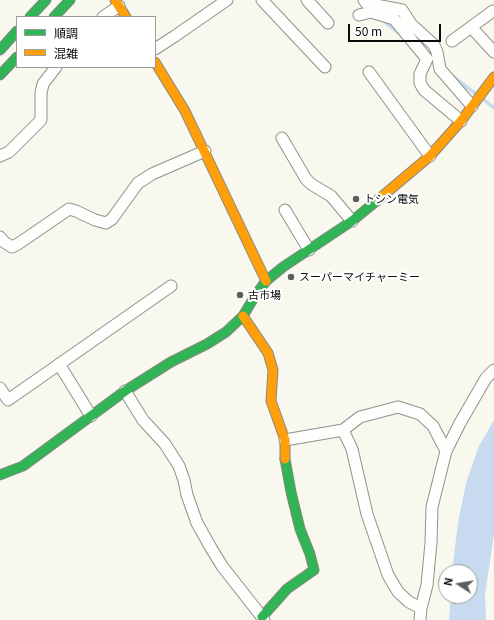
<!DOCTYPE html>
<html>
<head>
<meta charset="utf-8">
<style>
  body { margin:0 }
  #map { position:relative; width:494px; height:620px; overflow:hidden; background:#f8f8ee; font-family:Georgia,"Noto Sans JP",serif }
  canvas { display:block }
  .legend { position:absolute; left:16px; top:16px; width:140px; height:52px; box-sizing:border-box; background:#fff; border:1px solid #9d9d9d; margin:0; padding:5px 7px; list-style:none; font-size:12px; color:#0a0a0a }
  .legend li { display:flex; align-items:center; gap:8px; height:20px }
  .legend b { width:20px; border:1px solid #9d9d9d }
  .north { position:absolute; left:438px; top:564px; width:40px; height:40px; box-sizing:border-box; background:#fff; border:1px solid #9d9d9d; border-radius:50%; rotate:282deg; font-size:11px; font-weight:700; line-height:16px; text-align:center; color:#0a0a0a }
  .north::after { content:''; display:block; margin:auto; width:14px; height:18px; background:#5d5d5a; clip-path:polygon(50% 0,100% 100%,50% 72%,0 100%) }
  .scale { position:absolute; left:348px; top:24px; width:93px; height:18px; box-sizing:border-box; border:2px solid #0a0a0a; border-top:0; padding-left:5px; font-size:12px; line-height:14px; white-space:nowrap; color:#0a0a0a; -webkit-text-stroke:3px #fff; paint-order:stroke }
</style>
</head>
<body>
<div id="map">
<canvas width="494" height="620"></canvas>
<ul class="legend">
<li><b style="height:5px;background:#30b455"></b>順調</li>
<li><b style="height:5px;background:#ff9f0a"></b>混雑</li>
</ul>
<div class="north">N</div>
<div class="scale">50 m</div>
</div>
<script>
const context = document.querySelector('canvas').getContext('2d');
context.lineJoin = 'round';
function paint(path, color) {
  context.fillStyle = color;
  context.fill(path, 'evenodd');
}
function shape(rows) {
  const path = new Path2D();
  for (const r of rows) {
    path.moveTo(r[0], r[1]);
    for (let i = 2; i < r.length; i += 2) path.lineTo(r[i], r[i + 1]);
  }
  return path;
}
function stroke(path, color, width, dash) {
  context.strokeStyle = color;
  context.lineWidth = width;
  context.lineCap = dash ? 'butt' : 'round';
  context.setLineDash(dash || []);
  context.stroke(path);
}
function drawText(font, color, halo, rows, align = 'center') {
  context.font = font + ' Georgia,"Noto Sans JP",serif';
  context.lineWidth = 4;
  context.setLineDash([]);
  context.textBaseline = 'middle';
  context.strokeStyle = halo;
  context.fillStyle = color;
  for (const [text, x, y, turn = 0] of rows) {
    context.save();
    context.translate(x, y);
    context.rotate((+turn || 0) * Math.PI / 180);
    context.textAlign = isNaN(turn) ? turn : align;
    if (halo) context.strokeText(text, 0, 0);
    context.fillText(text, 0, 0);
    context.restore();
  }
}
paint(shape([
  [494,420,494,535,485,594,486,620,449,620,451,596,470,596,470,572,452,572,458,523,466,483,479,446]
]), '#c7daef');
stroke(shape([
  [381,19,402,36],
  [451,75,476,94],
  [483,99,494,108]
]), '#c7daef', 3.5);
const street = shape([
  [262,0,325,67],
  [307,0,328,23],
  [364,0,366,3,402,10,411,24,434,45,437,52,440,69,472,106],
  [359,15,371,12,394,19,427,59,420,74,420,83,424,90,461,121],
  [103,17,119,6],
  [471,27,494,52],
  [452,41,493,11],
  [155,49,175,36,227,0],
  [369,72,430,156],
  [282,138,306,179,311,184,331,196,352,221],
  [0,156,9,152,41,120,41,93,43,84,56,67],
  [285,210,309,250],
  [0,237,4,242,12,247,18,244,69,209,76,211,95,220,106,223,112,219,138,183,152,174,205,151],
  [59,364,91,416],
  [0,388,8,400,171,286],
  [125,391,143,420,165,444,179,466,184,480,187,495,197,523,211,548,222,566,262,617,264,620],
  [343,430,352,449,367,514,388,575,398,592,409,602,421,608],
  [285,440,343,430,360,417,398,407,420,414,433,426,446,451],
  [420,620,421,608,427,585,431,543,432,507,446,451,460,423,486,378,494,370]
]);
const fast = shape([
  [30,17,46,0],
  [54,17,70,0],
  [0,50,17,31],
  [0,75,17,57],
  [0,475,23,466,125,391,171,362,207,344,226,332,243,316,255,296,266,281,283,267,352,221,379,199],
  [262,617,287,589,314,570,310,554,300,529,291,492,285,459]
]);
const slow = shape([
  [115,0,126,17],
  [155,62,185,111,266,281],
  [379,199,430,156,461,121,494,77],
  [243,316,268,353,273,370,271,401,285,440,285,459]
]);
stroke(street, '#91918d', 13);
stroke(fast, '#888883', 11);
stroke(slow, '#888883', 11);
stroke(street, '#fefefc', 11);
stroke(fast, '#30b455', 9);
stroke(slow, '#ff9f0a', 9);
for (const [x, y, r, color] of [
  [356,199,4,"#5d5d5a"],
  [291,277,4,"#5d5d5a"],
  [240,295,4,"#5d5d5a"]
]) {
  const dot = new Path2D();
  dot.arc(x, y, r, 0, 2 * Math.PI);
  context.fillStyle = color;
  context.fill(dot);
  stroke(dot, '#fff', 1.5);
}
drawText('11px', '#0a0a0a', '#fff', [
  ["トシン電気",364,199],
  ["スーパーマイチャーミー",299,277],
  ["古市場",248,295]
], 'left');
</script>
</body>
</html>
